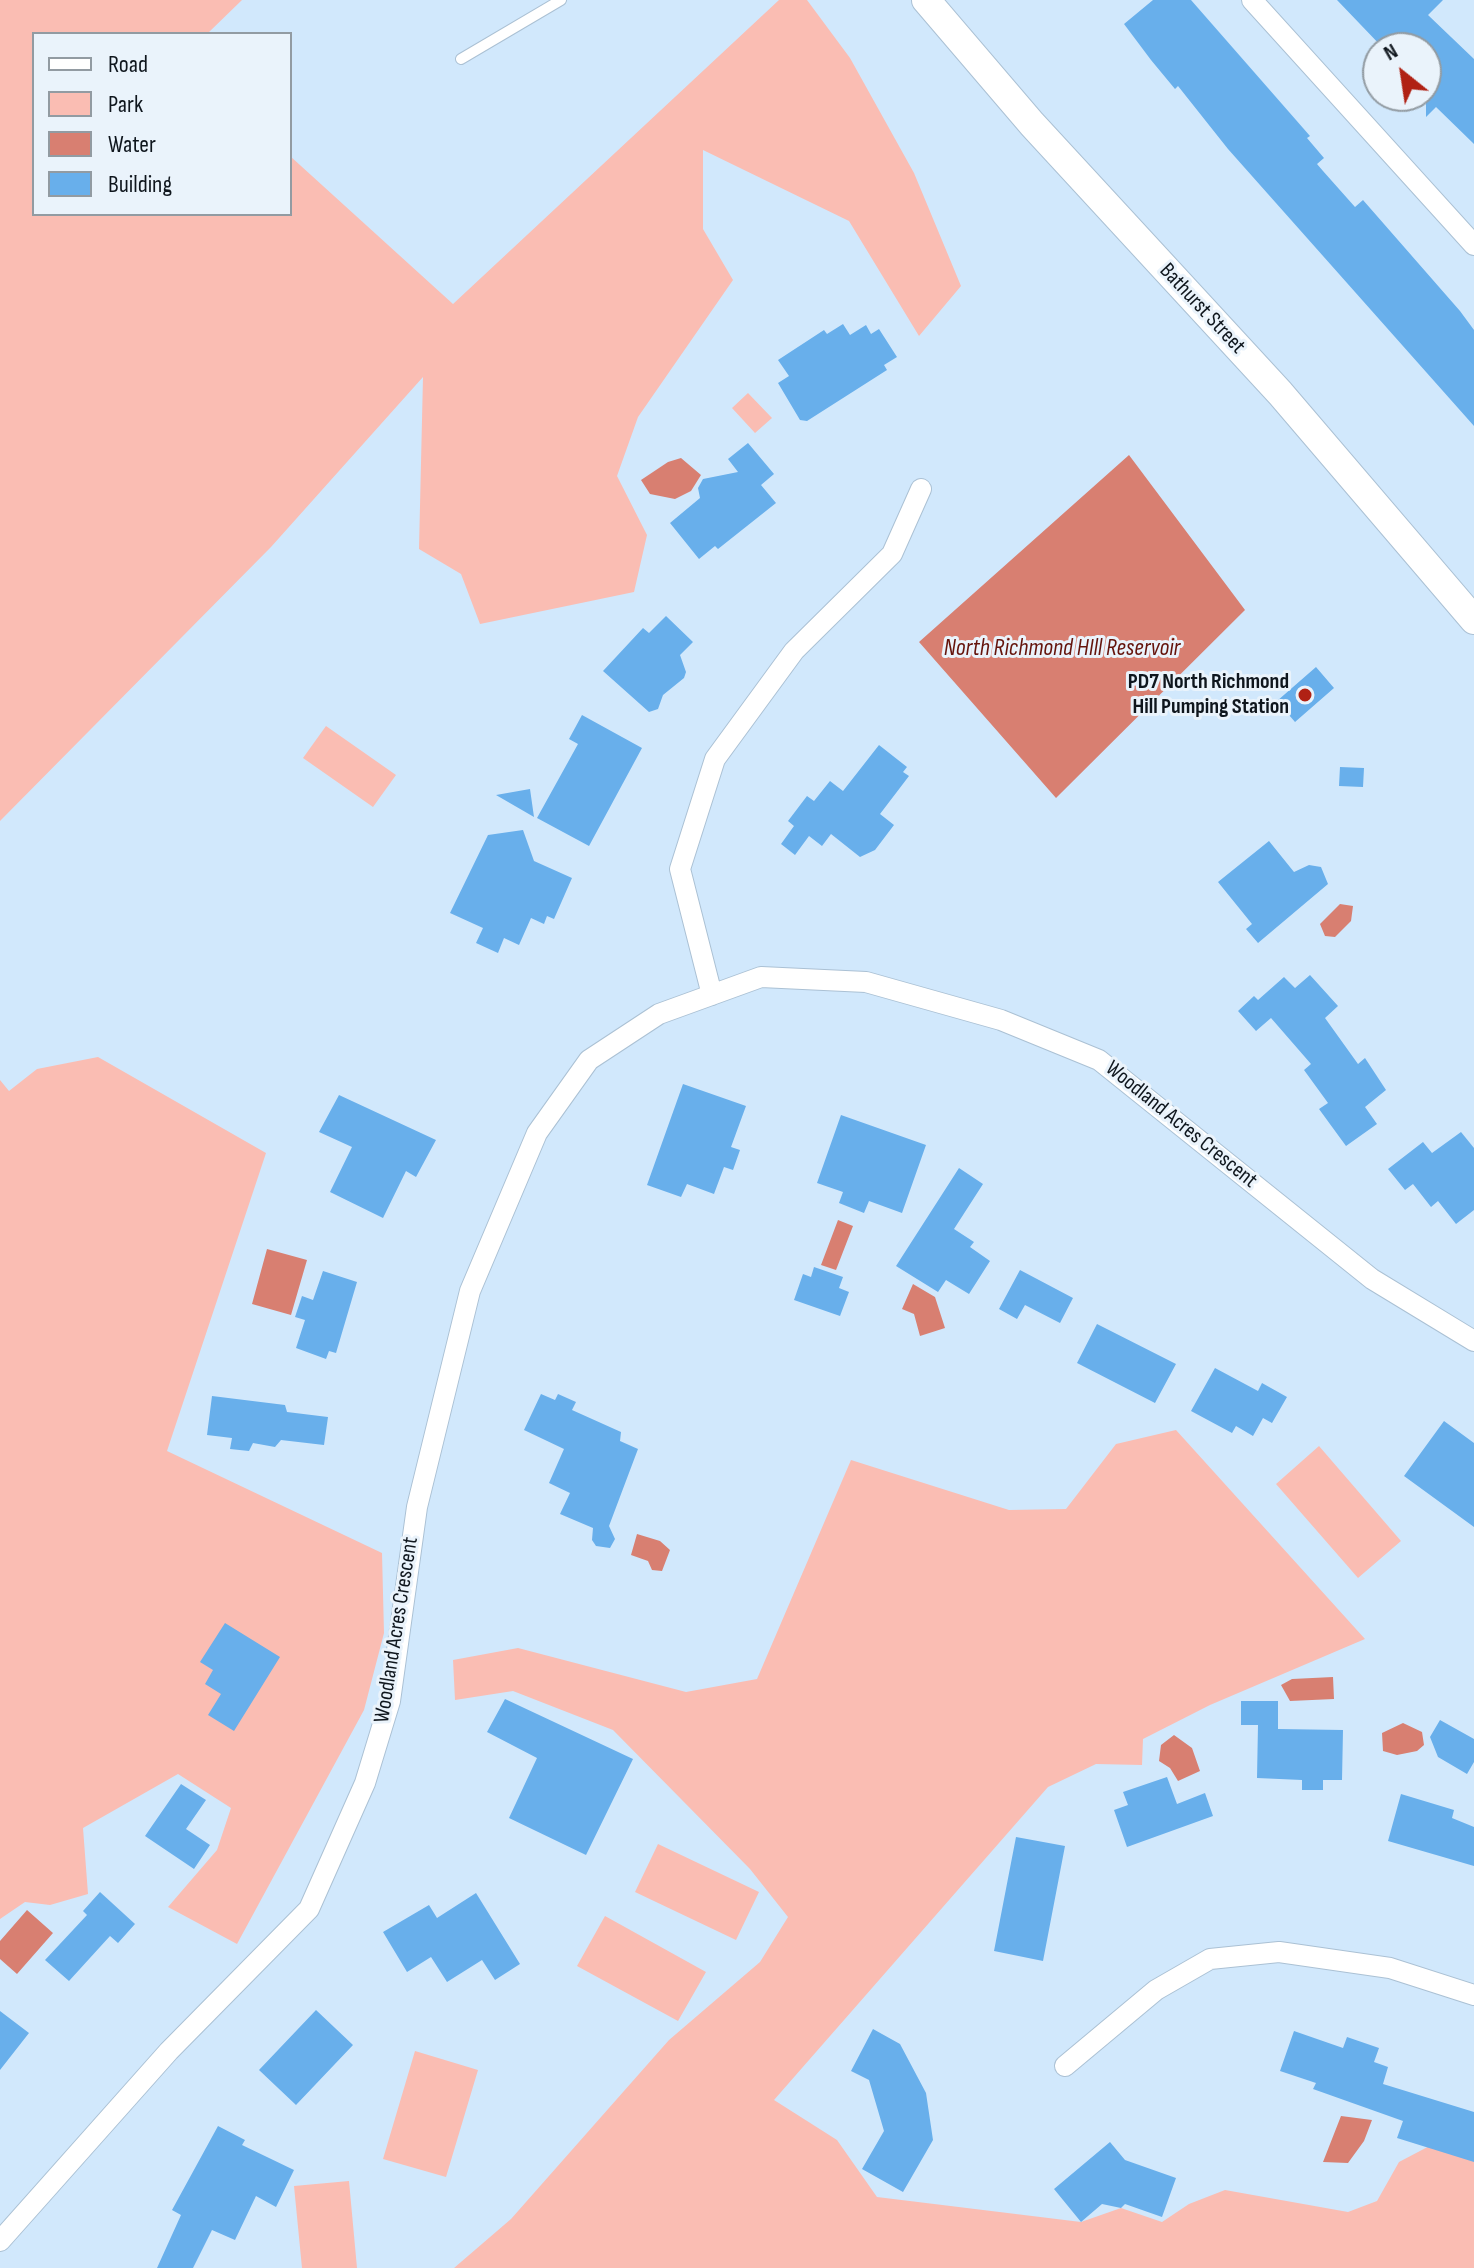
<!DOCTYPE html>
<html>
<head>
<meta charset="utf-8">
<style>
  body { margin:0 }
  #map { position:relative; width:1474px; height:2268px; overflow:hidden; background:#d1e8fc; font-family:"Sofia Sans Condensed",sans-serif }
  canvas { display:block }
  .legend { position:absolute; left:32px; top:32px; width:260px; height:184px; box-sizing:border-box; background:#eaf3fb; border:2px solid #929ba2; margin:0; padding:10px 14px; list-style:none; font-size:24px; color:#0f161d }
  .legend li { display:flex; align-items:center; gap:16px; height:40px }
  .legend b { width:40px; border:2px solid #929ba2 }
  .north { position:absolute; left:1362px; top:32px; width:80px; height:80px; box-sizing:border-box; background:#eaf3fb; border:2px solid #929ba2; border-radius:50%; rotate:330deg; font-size:22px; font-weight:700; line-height:32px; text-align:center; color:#0f161d }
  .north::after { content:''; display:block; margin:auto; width:28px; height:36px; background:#b02114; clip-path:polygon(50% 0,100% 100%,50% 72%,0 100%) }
</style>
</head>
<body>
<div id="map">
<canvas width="1474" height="2268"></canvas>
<ul class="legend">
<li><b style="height:10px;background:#fff"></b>Road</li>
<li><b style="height:22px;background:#fabdb3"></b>Park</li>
<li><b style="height:22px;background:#d87f71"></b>Water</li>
<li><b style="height:22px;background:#68afeb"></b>Building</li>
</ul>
<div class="north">N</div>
</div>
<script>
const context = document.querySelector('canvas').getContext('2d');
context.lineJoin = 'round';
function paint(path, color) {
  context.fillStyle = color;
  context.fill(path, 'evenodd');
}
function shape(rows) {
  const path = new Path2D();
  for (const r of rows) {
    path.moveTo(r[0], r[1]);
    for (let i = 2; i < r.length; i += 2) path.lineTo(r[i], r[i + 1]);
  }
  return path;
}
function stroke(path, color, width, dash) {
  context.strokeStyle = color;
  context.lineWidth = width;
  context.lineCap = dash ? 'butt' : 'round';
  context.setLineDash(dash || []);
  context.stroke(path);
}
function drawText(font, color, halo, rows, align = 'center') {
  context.font = font + ' "Sofia Sans Condensed",sans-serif';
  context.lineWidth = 6;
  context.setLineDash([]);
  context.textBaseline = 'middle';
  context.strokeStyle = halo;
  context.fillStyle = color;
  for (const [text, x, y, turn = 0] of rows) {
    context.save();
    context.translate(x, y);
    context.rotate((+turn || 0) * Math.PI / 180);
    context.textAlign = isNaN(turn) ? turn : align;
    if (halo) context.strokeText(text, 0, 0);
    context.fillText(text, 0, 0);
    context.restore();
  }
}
paint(shape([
  [0,0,242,0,207,34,34,34,34,214,290,214,290,156,453,304,779,0,807,0,850,58,914,173,961,286,919,336,849,221,703,150,703,229,733,280,638,417,617,476,647,535,634,592,480,624,461,574,419,549,423,377,271,547,0,821],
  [748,393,772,418,755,433,732,408],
  [326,726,396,775,373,807,303,758],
  [98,1057,266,1153,167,1451,382,1553,384,1633,364,1710,237,1944,168,1907,217,1850,231,1808,178,1774,83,1828,88,1894,50,1905,25,1902,0,1919,0,1080,9,1091,37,1069],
  [1176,1430,1365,1639,1210,1705,1143,1739,1142,1765,1096,1764,1048,1787,774,2100,837,2140,877,2197,1081,2222,1121,2208,1162,2222,1189,2204,1225,2190,1348,2212,1377,2201,1399,2162,1439,2141,1474,2133,1474,2268,454,2268,511,2219,669,2040,760,1962,788,1917,750,1869,613,1730,513,1691,455,1700,453,1660,518,1648,686,1692,757,1679,851,1460,1009,1510,1066,1509,1116,1444],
  [1319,1446,1401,1541,1358,1578,1276,1484],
  [658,1844,759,1892,736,1940,635,1892],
  [605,1916,706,1972,678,2021,577,1966],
  [415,2051,478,2070,446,2177,383,2159],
  [349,2181,357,2268,302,2268,294,2186]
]), '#fabdb3');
paint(shape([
  [1129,455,1245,610,1056,798,919,642],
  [681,458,701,475,691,491,675,499,650,494,641,480,668,462],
  [1340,904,1353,906,1351,921,1335,937,1325,936,1320,924],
  [838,1220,853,1226,836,1270,821,1265],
  [267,1249,307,1260,291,1315,252,1304],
  [913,1284,935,1297,945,1328,920,1336,914,1314,902,1309],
  [637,1534,660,1541,670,1550,662,1571,652,1570,648,1561,631,1555],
  [1333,1677,1334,1699,1290,1701,1281,1685,1292,1679],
  [1403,1723,1422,1732,1424,1745,1417,1751,1397,1755,1383,1751,1382,1733],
  [1174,1735,1192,1748,1200,1771,1178,1781,1170,1768,1159,1761,1161,1745],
  [27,1910,53,1933,17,1974,0,1959,0,1941],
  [1341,2116,1372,2120,1364,2141,1348,2163,1323,2162]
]), '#d87f71');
paint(shape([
  [1153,0,1191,0,1310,136,1307,138,1324,158,1317,164,1323,171,1355,207,1363,200,1460,311,1474,330,1474,426,1228,149,1178,86,1175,89,1151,60,1124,24],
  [1337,0,1443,0,1428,15,1474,59,1474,144,1436,107,1426,117,1426,48,1383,48],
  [843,324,850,335,866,325,871,334,879,329,897,357,884,365,887,370,807,421,800,420,778,383,789,376,778,360,824,330,827,334],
  [748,443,774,474,761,485,776,503,718,549,715,546,699,559,670,523,700,498,698,488,703,479,738,472,728,459],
  [666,616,693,642,680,655,686,672,684,678,663,695,658,709,649,712,603,671,643,628,649,633],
  [1316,667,1334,688,1295,722,1277,701],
  [582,715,642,748,589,846,537,818,578,744,569,739],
  [879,745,907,767,903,772,909,776,880,814,894,825,875,850,860,857,831,834,822,846,809,836,795,855,781,844,794,826,788,821,807,796,814,801,830,781,843,791],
  [1340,767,1364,768,1363,787,1339,786],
  [530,789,534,817,496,795],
  [523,830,534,861,572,878,554,919,547,916,544,924,531,918,519,945,504,938,498,953,476,943,483,928,450,913,488,835],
  [1269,841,1294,872,1309,865,1321,867,1328,884,1258,943,1246,929,1252,924,1218,882],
  [1310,975,1338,1006,1325,1018,1358,1064,1365,1058,1386,1090,1365,1107,1377,1124,1346,1146,1319,1109,1328,1103,1304,1070,1311,1064,1271,1018,1256,1031,1238,1011,1254,996,1258,1000,1284,977,1295,988],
  [683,1084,746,1106,731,1147,740,1150,733,1170,724,1167,714,1194,687,1184,681,1197,647,1185],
  [339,1095,436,1140,416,1177,406,1171,383,1218,330,1192,352,1147,319,1132],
  [841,1115,926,1145,902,1213,869,1201,864,1213,839,1203,843,1192,817,1183],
  [1461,1132,1474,1148,1474,1210,1456,1224,1438,1201,1431,1207,1413,1184,1405,1190,1388,1169,1423,1142,1432,1153],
  [959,1168,983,1184,954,1229,974,1242,970,1247,990,1261,969,1294,946,1280,938,1292,896,1266],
  [814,1267,843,1277,839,1288,849,1292,840,1316,794,1300,803,1274,811,1277],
  [1020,1270,1073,1298,1060,1323,1025,1305,1017,1319,999,1309],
  [323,1271,357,1282,336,1353,329,1351,326,1359,296,1348,305,1320,295,1317,302,1296,313,1300],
  [1097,1324,1176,1364,1155,1403,1077,1363],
  [1215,1368,1258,1391,1262,1383,1287,1397,1272,1423,1263,1418,1253,1436,1236,1426,1232,1433,1191,1411],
  [541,1394,555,1400,558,1394,576,1402,572,1410,621,1432,620,1441,638,1449,609,1526,615,1539,610,1548,596,1546,592,1540,593,1528,560,1514,570,1493,549,1483,564,1449,524,1430],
  [212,1396,285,1405,287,1412,328,1417,324,1445,281,1440,275,1447,253,1443,249,1451,230,1449,232,1438,207,1435],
  [1444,1421,1474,1443,1474,1527,1404,1476],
  [225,1623,280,1657,234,1731,208,1715,221,1694,205,1684,213,1670,200,1662],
  [505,1699,633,1759,586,1855,509,1818,537,1758,487,1732],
  [1241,1701,1278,1701,1278,1729,1343,1730,1342,1780,1323,1780,1323,1790,1302,1790,1302,1780,1257,1778,1258,1725,1241,1725],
  [1440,1720,1474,1739,1474,1762,1467,1774,1438,1757,1430,1737],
  [1167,1777,1177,1804,1205,1793,1213,1816,1127,1847,1114,1810,1128,1805,1123,1792],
  [181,1784,206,1800,186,1829,210,1845,194,1869,145,1836],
  [1401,1794,1454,1810,1452,1818,1474,1827,1474,1866,1388,1841],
  [1016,1837,1065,1846,1043,1961,994,1951],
  [100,1892,135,1924,118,1943,110,1936,69,1981,45,1960,87,1915,83,1911],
  [476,1893,520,1964,495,1980,482,1960,447,1982,431,1957,407,1972,383,1932,429,1905,437,1918],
  [316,2010,353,2045,296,2105,259,2070],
  [0,2011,29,2033,0,2070],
  [873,2029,900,2044,926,2093,933,2140,903,2192,862,2169,884,2131,869,2080,851,2071],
  [1294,2031,1343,2048,1347,2037,1379,2048,1374,2062,1388,2067,1383,2084,1474,2112,1474,2162,1397,2138,1403,2121,1313,2089,1316,2083,1280,2071],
  [218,2126,245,2140,242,2145,294,2170,276,2207,256,2196,235,2240,212,2230,193,2268,157,2268,181,2215,172,2210],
  [1110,2142,1125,2160,1176,2178,1162,2217,1125,2204,1121,2208,1102,2204,1081,2222,1054,2189]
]), '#68afeb');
const lane = shape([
  [461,59,561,0]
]);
const street = shape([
  [1252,0,1474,245],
  [712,995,680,869,715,759,794,651,892,554,921,489],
  [1065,2066,1156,1990,1210,1959,1279,1952,1390,1968,1474,1995],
  [0,2241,169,2051,309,1909,365,1783,390,1701,417,1507,470,1291,537,1133,589,1060,659,1014,761,977,866,982,1001,1020,1099,1060,1372,1279,1474,1341]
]);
const secondary = shape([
  [926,0,1032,124,1280,393,1474,620]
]);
stroke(lane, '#abc1d4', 12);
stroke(street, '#abc1d4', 22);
stroke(secondary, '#abc1d4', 30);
stroke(lane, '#fff', 10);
stroke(street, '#fff', 20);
stroke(secondary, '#fff', 28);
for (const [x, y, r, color] of [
  [1305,695,8,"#b02114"]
]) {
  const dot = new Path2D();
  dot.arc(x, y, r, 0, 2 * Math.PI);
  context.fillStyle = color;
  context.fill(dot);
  stroke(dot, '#eaf3fb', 3);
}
drawText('22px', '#0f161d', '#eaf3fb', [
  ["Bathurst Street",1202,309,47],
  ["Woodland Acres Crescent",1181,1125,39],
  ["Woodland Acres Crescent",397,1630,-81]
]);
drawText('bold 22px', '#0f161d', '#eaf3fb', [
  ["PD7 North Richmond",1289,682],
  ["Hill Pumping Station",1289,707]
], 'right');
drawText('italic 24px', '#65140c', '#eaf3fb', [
  ["North Richmond HIll Reservoir",1062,649]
]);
</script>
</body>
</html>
